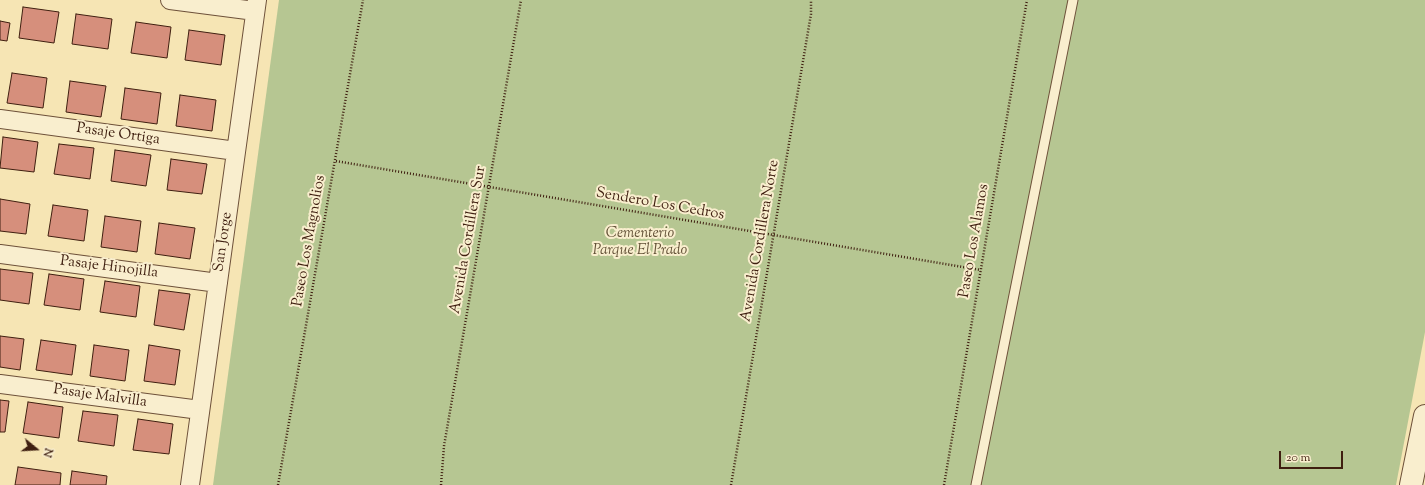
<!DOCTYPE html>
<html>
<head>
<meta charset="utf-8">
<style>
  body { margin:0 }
  #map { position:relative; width:1425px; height:485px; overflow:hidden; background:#f6e5b4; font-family:"Sorts Mill Goudy",serif }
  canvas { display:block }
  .north { position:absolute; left:16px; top:429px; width:40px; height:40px; -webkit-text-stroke:3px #f9eece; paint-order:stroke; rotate:108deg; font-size:11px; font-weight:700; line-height:16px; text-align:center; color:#3f1f10 }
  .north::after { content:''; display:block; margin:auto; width:14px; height:18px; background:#3f1f10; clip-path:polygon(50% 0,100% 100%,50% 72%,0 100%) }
  .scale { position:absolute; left:1279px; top:451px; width:64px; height:18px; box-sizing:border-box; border:2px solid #3f1f10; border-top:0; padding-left:5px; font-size:12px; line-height:14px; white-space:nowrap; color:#3f1f10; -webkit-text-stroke:3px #f9eece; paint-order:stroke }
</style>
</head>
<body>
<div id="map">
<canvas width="1425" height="485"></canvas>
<div class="north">N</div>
<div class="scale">20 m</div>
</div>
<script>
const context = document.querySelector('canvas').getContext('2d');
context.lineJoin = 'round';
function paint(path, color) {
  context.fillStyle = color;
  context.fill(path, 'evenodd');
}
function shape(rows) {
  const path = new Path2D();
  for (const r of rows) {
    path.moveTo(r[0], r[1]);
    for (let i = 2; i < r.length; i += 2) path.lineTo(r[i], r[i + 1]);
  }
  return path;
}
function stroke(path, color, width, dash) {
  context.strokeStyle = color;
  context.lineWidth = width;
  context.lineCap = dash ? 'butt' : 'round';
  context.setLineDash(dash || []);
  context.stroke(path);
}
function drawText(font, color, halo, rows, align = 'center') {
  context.font = font + ' "Sorts Mill Goudy",serif';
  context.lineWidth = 4;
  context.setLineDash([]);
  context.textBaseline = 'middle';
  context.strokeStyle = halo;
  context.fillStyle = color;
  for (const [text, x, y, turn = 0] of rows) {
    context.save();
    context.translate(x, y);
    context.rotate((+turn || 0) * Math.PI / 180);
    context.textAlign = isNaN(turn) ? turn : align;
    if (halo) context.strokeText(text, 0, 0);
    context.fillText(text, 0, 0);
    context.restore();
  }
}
paint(shape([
  [279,0,1425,0,1425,332,1396,485,213,485]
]), '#b6c692');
const building = shape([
  [23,7,59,12,54,43,19,38,23,7],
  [76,14,112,19,108,49,72,44,76,14],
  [0,21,10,23,7,41,0,40,0,21],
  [136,22,171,27,167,58,131,53,136,22],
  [189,30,225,35,221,65,185,60,189,30],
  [12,73,47,78,43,108,7,103,12,73],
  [70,81,106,86,101,117,66,112,70,81],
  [125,88,161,93,157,124,121,119,125,88],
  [180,95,216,100,212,131,176,126,180,95],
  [3,137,38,142,34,172,0,168,3,137],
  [59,144,94,148,90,179,54,174,59,144],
  [115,150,151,155,146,186,111,181,115,150],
  [171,159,207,164,202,194,167,190,171,159],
  [0,199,30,204,26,234,0,231,0,199],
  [53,205,88,210,84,241,48,236,53,205],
  [105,216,141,221,137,252,101,247,105,216],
  [159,223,195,228,190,259,155,254,159,223],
  [0,269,33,273,29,304,0,300,0,269],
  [49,274,84,279,80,310,44,305,49,274],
  [105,281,140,286,136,317,100,312,105,281],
  [159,290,190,294,184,330,154,325,159,290],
  [0,336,24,339,20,370,0,367,0,336],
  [41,340,76,345,72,375,36,370,41,340],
  [94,345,129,350,125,381,90,376,94,345],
  [149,345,180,350,175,385,144,381,149,345],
  [0,400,9,401,5,432,0,432,0,400],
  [28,402,63,407,59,438,23,433,28,402],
  [83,411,118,415,114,446,78,441,83,411],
  [138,419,173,424,169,454,133,450,138,419],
  [18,467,61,473,60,485,15,485,18,467],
  [72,471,107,476,106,485,70,485,72,471]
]);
paint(building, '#d68f7c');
stroke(building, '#3f1f10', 1);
const service = shape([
  [976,485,1073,0]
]);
const minor = shape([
  [170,0,255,11],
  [0,119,236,151],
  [0,254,218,283],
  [0,384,200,410],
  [190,485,257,0]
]);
const tertiary = shape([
  [1411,485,1425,416]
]);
stroke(service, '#6d5039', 11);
stroke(minor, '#6d5039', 20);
stroke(tertiary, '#6d5039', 24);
stroke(shape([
  [336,161,981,270],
  [278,485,363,0],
  [441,485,444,446,521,0],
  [731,485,811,14,811,0],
  [944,485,1027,0]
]), '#3f1f10', 2.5, [1, 2]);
stroke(service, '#f9eece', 9);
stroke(minor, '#f9eece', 18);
stroke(tertiary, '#f9eece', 22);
drawText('15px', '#3f1f10', '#f9eece', [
  ["Pasaje Ortiga",118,135,8],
  ["Sendero Los Cedros",660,205,10],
  ["Avenida Cordillera Sur",469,240,-80],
  ["Paseo Los Magnolios",310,241,-80],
  ["Avenida Cordillera Norte",761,241,-80],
  ["Paseo Los Alamos",975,241,-80],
  ["San Jorge",224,242,-82],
  ["Pasaje Hinojilla",109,268,7],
  ["Pasaje Malvilla",100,397,8]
]);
drawText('italic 15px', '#635137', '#f9eece', [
  ["Cementerio",640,234],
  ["Parque El Prado",640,251]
]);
</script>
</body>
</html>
